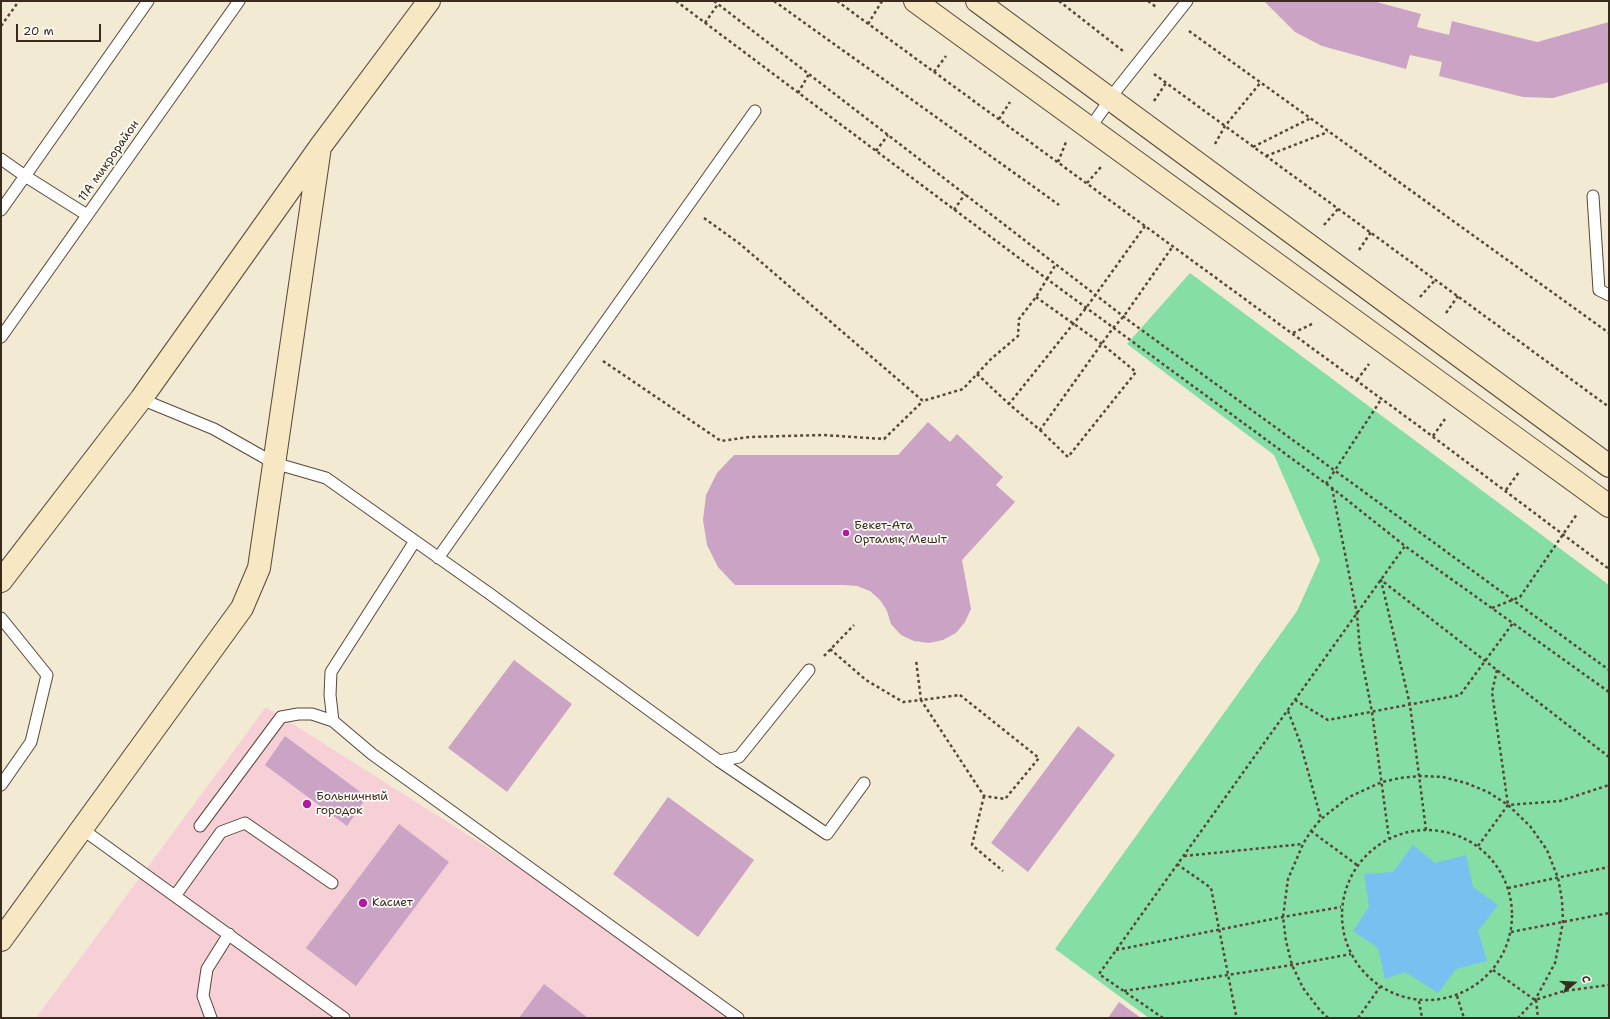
<!DOCTYPE html>
<html>
<head>
<meta charset="utf-8">
<style>
  body { margin:0 }
  #map { position:relative; width:1610px; height:1019px; overflow:hidden; background:#f3ead4; font-family:"Shantell Sans",sans-serif }
  canvas { display:block }
  .frame { position:absolute; inset:0; border:2px solid #3b2a1e; pointer-events:none }
  .north { position:absolute; left:1554px; top:963px; width:40px; height:40px; -webkit-text-stroke:3px #fdfcf7; paint-order:stroke; rotate:72deg; font-size:11px; font-weight:700; line-height:16px; text-align:center; color:#3b2a1e }
  .north::after { content:''; display:block; margin:auto; width:14px; height:18px; background:#3b2a1e; clip-path:polygon(50% 0,100% 100%,50% 72%,0 100%) }
  .scale { position:absolute; left:16px; top:24px; width:85px; height:18px; box-sizing:border-box; border:2px solid #3b2a1e; border-top:0; padding-left:5px; font-size:12px; line-height:14px; white-space:nowrap; color:#3b2a1e; -webkit-text-stroke:3px #fdfcf7; paint-order:stroke }
</style>
</head>
<body>
<div id="map">
<canvas width="1610" height="1019"></canvas>
<div class="frame"></div>
<div class="north">С</div>
<div class="scale">20 m</div>
</div>
<script>
const context = document.querySelector('canvas').getContext('2d');
context.lineJoin = 'round';
function paint(path, color) {
  context.fillStyle = color;
  context.fill(path, 'evenodd');
}
function shape(rows) {
  const path = new Path2D();
  for (const r of rows) {
    if (r.length === 3) {
      path.moveTo(r[0] + r[2], r[1]);
      path.arc(r[0], r[1], r[2], 0, 2 * Math.PI);
      continue;
    }
    path.moveTo(r[0], r[1]);
    for (let i = 2; i < r.length; i += 2) path.lineTo(r[i], r[i + 1]);
  }
  return path;
}
function stroke(path, color, width, dash) {
  context.strokeStyle = color;
  context.lineWidth = width;
  context.lineCap = dash ? 'butt' : 'round';
  context.setLineDash(dash || []);
  context.stroke(path);
}
function drawText(font, color, halo, rows, align = 'center') {
  context.font = font + ' "Shantell Sans",sans-serif';
  context.lineWidth = 3.5;
  context.setLineDash([]);
  context.textBaseline = 'middle';
  context.strokeStyle = halo;
  context.fillStyle = color;
  for (const [text, x, y, turn = 0] of rows) {
    context.save();
    context.translate(x, y);
    context.rotate((+turn || 0) * Math.PI / 180);
    context.textAlign = isNaN(turn) ? turn : align;
    if (halo) context.strokeText(text, 0, 0);
    context.fillText(text, 0, 0);
    context.restore();
  }
}
paint(shape([
  [266,707,558,892,733,1018,36,1018]
]), '#f6cfd7');
paint(shape([
  [1190,273,1609,585,1609,1018,1149,1018,1055,949,1297,611,1320,560,1274,455,1127,344]
]), '#85dfa4');
paint(shape([
  [1413,845,1435,863,1466,855,1473,887,1498,905,1478,931,1487,961,1456,969,1438,993,1405,972,1385,979,1378,948,1353,931,1369,907,1364,874,1393,872]
]), '#77c0f0');
paint(shape([
  [1264,1,1373,1,1421,14,1417,27,1449,35,1452,21,1537,42,1609,22,1609,82,1553,98,1523,97,1439,76,1442,62,1410,55,1406,69,1322,46,1295,32],
  [928,422,950,442,957,434,1003,477,996,485,1015,502,962,560,971,609,965,622,956,633,943,640,929,643,914,641,901,635,891,624,887,611,880,600,870,591,857,586,844,585,735,585,718,567,707,545,703,520,706,495,717,473,734,455,898,455],
  [514,660,572,704,507,792,448,748],
  [1078,726,1115,755,1028,872,991,843],
  [285,736,367,797,347,826,265,765],
  [668,797,754,860,698,937,613,874],
  [399,824,449,862,356,986,306,948],
  [544,984,588,1018,519,1018],
  [1119,1002,1141,1018,1108,1018]
]), '#cba3c5');
const lane = shape([
  [1090,128,1118,88,1187,1],
  [1,159,25,176,148,1],
  [1593,196,1599,290,1609,295],
  [1,210,25,176,87,215],
  [1,337,239,1],
  [141,399,214,429,274,463,326,478,490,594,719,761,739,757,809,670],
  [415,541,331,672,330,695,333,721,372,754,738,1018],
  [438,558,755,111],
  [1,618,47,675,31,742,1,785],
  [719,761,827,834,864,783],
  [200,826,281,717,298,714,312,714,333,721],
  [82,829,344,1018],
  [175,896,221,832,245,823,332,883],
  [211,1018,203,996,207,969,229,934]
]);
const secondary = shape([
  [915,1,1609,506],
  [977,1,1609,466],
  [1,581,141,399,320,147,429,1],
  [1,940,242,608,259,568,320,147]
]);
stroke(lane, '#574739', 13);
stroke(secondary, '#574739', 24);
stroke(shape([
  [676,1,1047,279],
  [714,1,1132,323,1609,670],
  [774,1,1059,205],
  [837,1,1420,427,1609,569],
  [1059,1,1123,51],
  [1148,1,1156,7],
  [705,23,718,4],
  [868,24,882,1],
  [1,26,19,1],
  [1189,31,1609,333],
  [934,72,946,56],
  [1154,74,1609,407],
  [798,93,809,74],
  [1154,101,1166,83],
  [999,119,1010,102],
  [1215,144,1225,126,1261,82],
  [1253,147,1311,118],
  [876,151,888,135],
  [1266,156,1328,132],
  [1058,162,1066,142],
  [1087,183,1101,167],
  [954,210,965,194],
  [704,218,740,244,923,401,963,389,991,359,1018,336,1019,319,1036,297,1047,279,1332,488,1405,546,1609,692],
  [1324,225,1338,209],
  [1145,226,1086,308,1009,404,1040,430,1113,328,1124,316,1173,246],
  [1359,250,1371,232],
  [1047,279,1056,264],
  [1036,297,1102,344,1136,372,1068,457,1040,430],
  [1420,297,1436,279],
  [1446,313,1458,296],
  [1293,333,1314,323],
  [603,361,721,441,749,437,823,435,884,439,923,401],
  [977,374,1009,404],
  [1357,380,1369,364],
  [1433,436,1445,419],
  [1326,484,1382,398],
  [1332,488,1357,614,1360,650,1372,712,1389,838],
  [1506,490,1519,472],
  [1492,608,1520,597,1577,514],
  [830,649,866,680,903,702,921,700,916,660],
  [824,656,854,625],
  [1497,670,1492,692,1508,805],
  [960,695,1039,758,1005,799,984,796,921,700,960,695],
  [1295,700,1328,720,1460,695,1513,623],
  [1288,711,1300,742,1321,819],
  [984,796,972,845,1003,871],
  [1426,830,1410,705,1381,580,1609,757],
  [1427,915,85],
  [1311,831,1357,865],
  [1478,846,1508,805,1560,801,1609,785],
  [1184,856,1303,844],
  [1177,864,1211,888,1236,1015,1234,1018],
  [1508,888,1609,867],
  [1511,932,1609,913],
  [1116,950,1283,917,1341,907],
  [1493,970,1535,1000,1564,991,1609,985],
  [1124,991,1292,965,1351,954],
  [1457,996,1464,1018],
  [1536,1000,1538,1018],
  [1419,1001,1422,1018],
  [1163,1018,1099,974,1405,546],
  [1328,1018,1319,1009,1303,988,1292,965,1286,941,1283,917,1288,879,1303,844,1311,831,1321,819,1349,797,1382,782,1400,778,1420,776,1443,777,1466,783,1488,792,1508,805,1530,826,1547,850,1558,878,1562,900,1563,922,1555,963,1535,1000,1518,1018],
  [1358,1018,1380,987]
]), '#574739', 2.5, [3, 3]);
stroke(lane, '#fff', 11);
stroke(secondary, '#f8e7c3', 22);
for (const [x, y, r, color] of [
  [846,533,4,"#b5179e"],
  [307,804,5,"#b5179e"],
  [363,903,5,"#b5179e"]
]) {
  const dot = new Path2D();
  dot.arc(x, y, r, 0, 2 * Math.PI);
  context.fillStyle = color;
  context.fill(dot);
  stroke(dot, '#fdfcf7', 1.5);
}
drawText('12px', '#3b2a1e', '#fdfcf7', [
  ["11А микрорайон",109,161,-55]
]);
drawText('12px', '#3b2a1e', '#fdfcf7', [
  ["Бекет-Ата",854,526],
  ["Орталық Мешіт",854,540],
  ["Больничный",316,797],
  ["городок",316,811],
  ["Касиет",372,903]
], 'left');
</script>
</body>
</html>
